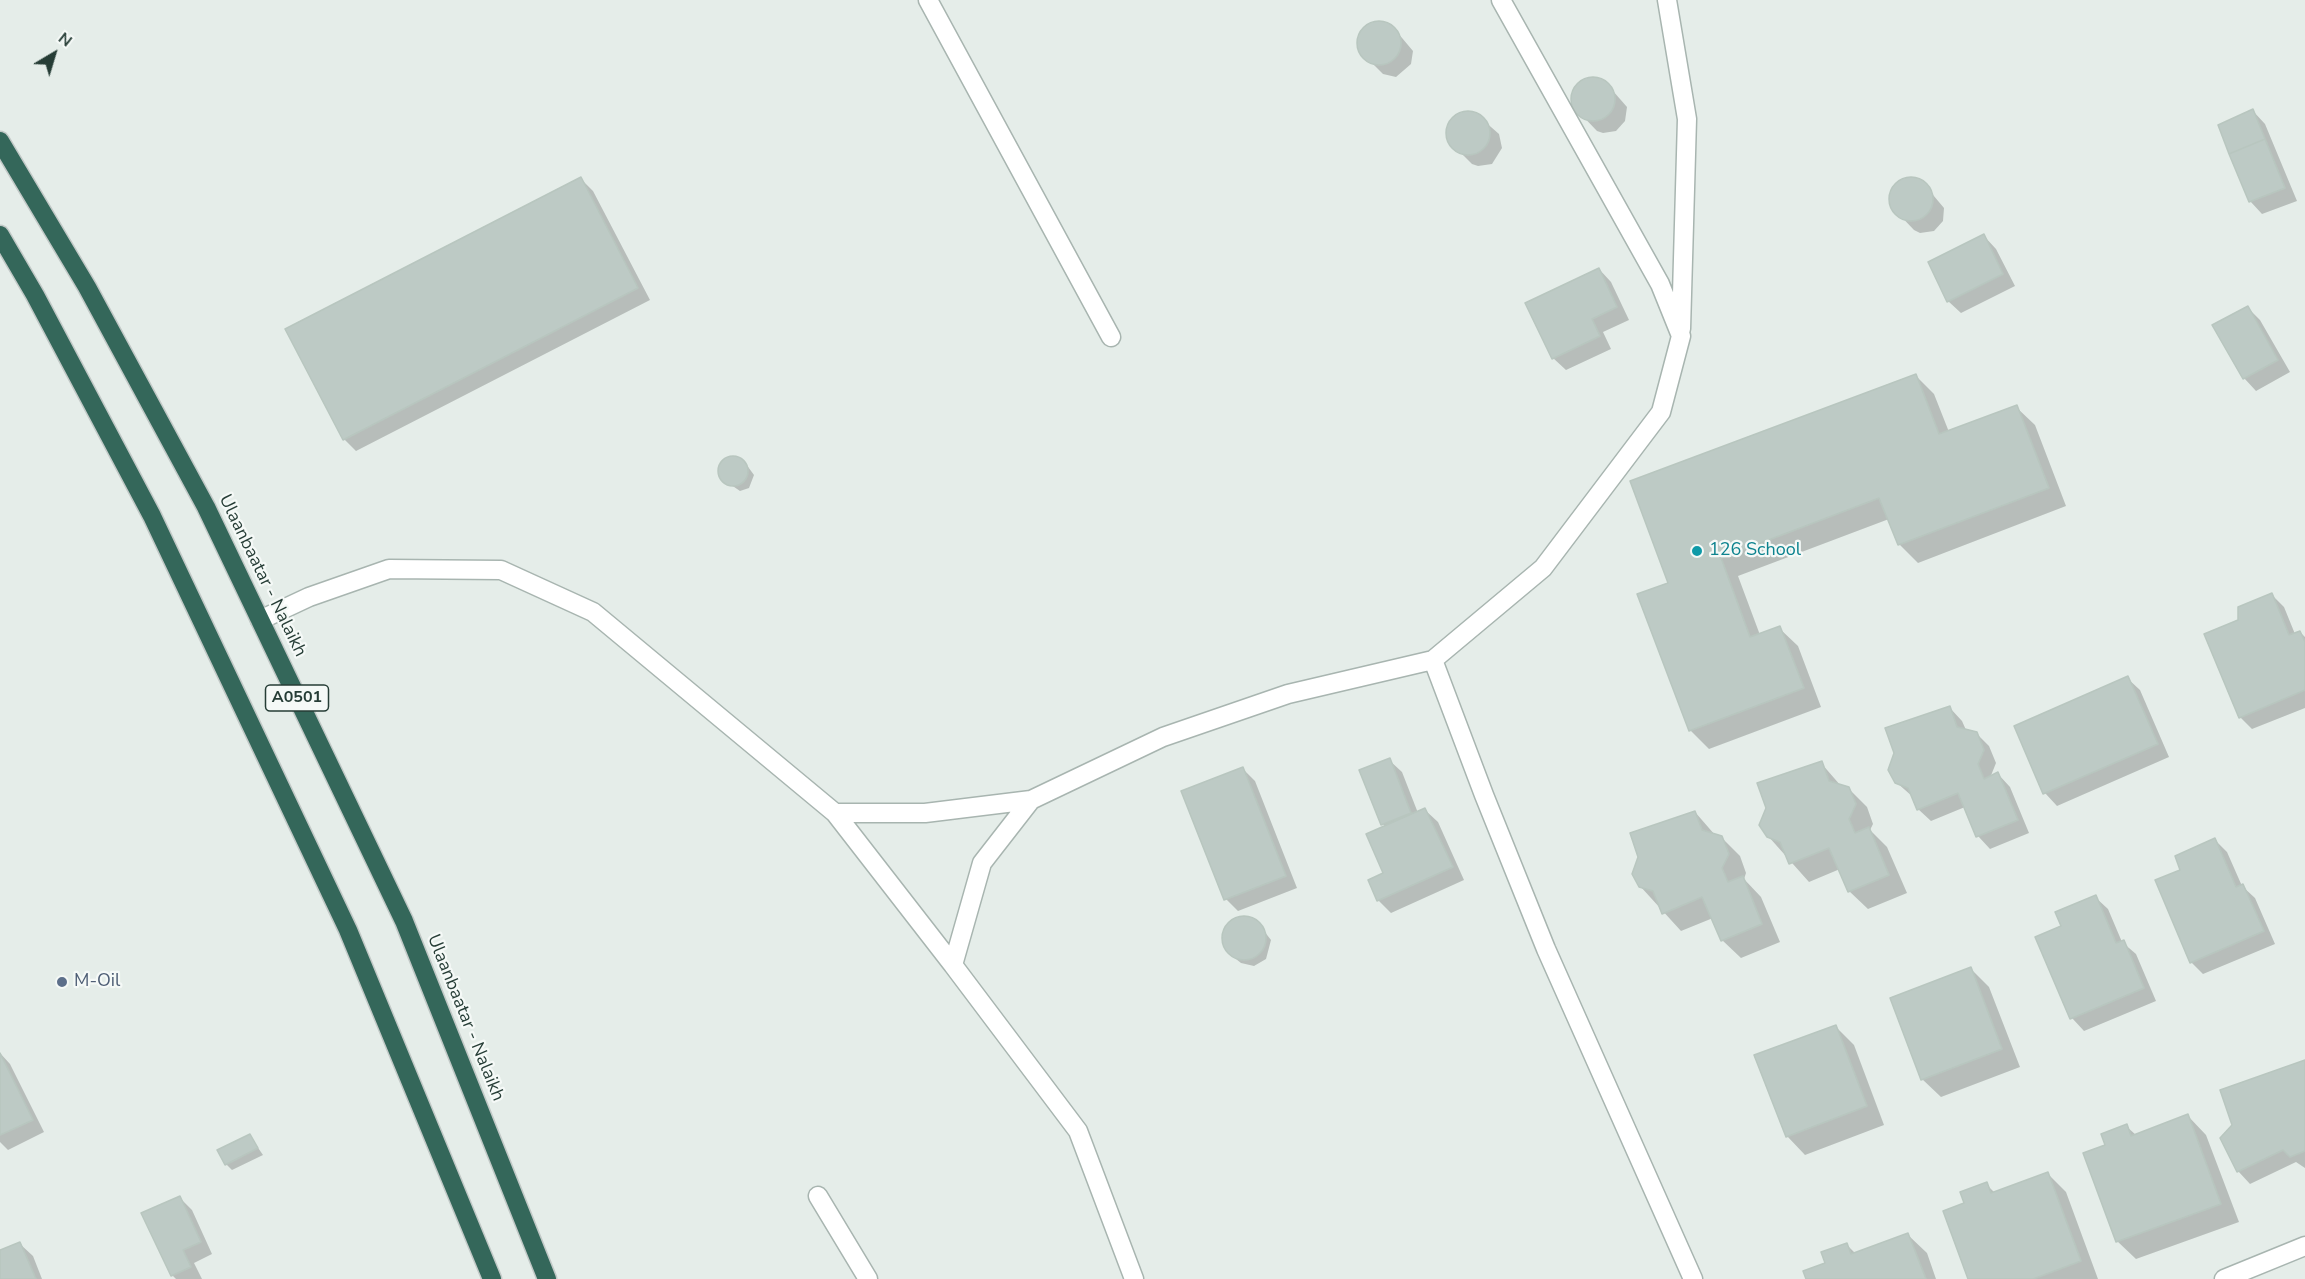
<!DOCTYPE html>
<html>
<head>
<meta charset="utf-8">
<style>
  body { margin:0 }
  #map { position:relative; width:2305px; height:1279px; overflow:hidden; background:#e5ede9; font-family:"Nunito Sans",sans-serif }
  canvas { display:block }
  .north { position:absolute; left:24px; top:24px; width:60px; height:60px; -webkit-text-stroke:4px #f5f9f7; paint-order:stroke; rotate:38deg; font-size:16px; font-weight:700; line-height:24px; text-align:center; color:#263d36 }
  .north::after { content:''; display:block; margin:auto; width:21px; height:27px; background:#263d36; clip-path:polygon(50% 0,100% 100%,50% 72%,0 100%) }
</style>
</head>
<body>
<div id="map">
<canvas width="2305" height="1279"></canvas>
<div class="north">N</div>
</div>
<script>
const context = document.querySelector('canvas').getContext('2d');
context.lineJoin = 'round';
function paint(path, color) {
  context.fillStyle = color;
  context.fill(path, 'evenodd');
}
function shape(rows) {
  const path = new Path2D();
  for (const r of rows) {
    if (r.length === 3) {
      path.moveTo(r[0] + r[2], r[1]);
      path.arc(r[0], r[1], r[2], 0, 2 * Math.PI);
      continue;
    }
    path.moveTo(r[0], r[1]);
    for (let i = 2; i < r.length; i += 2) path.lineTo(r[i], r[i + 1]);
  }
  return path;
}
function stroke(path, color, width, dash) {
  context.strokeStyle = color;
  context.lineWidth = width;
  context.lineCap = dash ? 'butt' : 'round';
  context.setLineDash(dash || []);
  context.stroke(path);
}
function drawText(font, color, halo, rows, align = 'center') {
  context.font = font + ' "Nunito Sans",sans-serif';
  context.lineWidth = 4.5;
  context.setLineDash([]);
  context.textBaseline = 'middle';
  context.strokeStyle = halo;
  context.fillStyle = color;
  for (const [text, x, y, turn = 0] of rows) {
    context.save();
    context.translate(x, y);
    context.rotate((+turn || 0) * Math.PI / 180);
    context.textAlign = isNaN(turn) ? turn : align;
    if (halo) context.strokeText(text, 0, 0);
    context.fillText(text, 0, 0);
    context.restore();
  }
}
paint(shape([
  [1379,22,1392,26,1413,51,1411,64,1396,77,1383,74,1360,51,1359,38,1366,26],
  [1586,79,1606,83,1627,107,1625,121,1616,131,1603,133,1597,131,1574,107,1576,88],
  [2253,111,2265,124,2297,201,2262,214,2250,201],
  [1462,113,1475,113,1499,134,1502,148,1492,164,1478,166,1472,164,1449,141,1451,121],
  [581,179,593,191,650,300,356,451,344,439],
  [1911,179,1923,183,1944,208,1943,221,1934,231,1920,233,1914,230,1892,207,1893,188,1904,180],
  [1984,236,1996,249,2015,286,1961,313,1948,301],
  [1599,269,1611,282,1629,320,1603,332,1611,349,1566,370,1553,358],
  [2248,308,2260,320,2290,372,2256,391,2244,378],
  [1915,375,1934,394,1949,432,2016,407,2035,425,2066,506,1918,563,1899,544,1889,519,1738,576,1760,635,1779,628,1798,646,1821,707,1709,749,1691,731,1639,595,1670,584],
  [734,457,743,460,754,475,749,488,740,491,721,478,719,469,726,459],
  [2272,595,2284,607,2295,634,2300,632,2305,637,2305,708,2252,729,2240,717],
  [2127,678,2140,690,2169,757,2057,806,2045,793],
  [1950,708,1962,721,1966,730,1976,733,1989,746,1996,763,1990,778,1998,774,2010,787,2029,833,1990,849,1978,836,1965,807,1931,821,1918,809,1913,797,1896,782],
  [1389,760,1402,772,1418,813,1425,810,1438,822,1464,880,1391,913,1379,901,1370,881,1385,874,1386,827,1383,824],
  [1821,763,1841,786,1848,788,1867,807,1873,824,1870,830,1887,847,1907,893,1868,909,1849,891,1840,869,1809,882,1768,836],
  [1243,769,1255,781,1297,888,1238,911,1226,899],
  [1695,812,1715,835,1721,837,1740,856,1746,873,1744,879,1761,897,1780,942,1741,958,1722,940,1713,918,1681,931,1640,886],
  [2215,840,2227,852,2242,886,2255,898,2275,944,2203,974,2191,962,2182,870],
  [2095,897,2108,909,2122,942,2136,954,2156,1001,2084,1031,2072,1018,2063,927],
  [1244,918,1257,922,1271,940,1266,959,1254,966,1241,963,1236,959,1223,940,1232,922],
  [1971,969,1989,987,2020,1067,1941,1097,1922,1079],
  [1835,1026,1854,1045,1884,1125,1805,1155,1787,1136],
  [0,1053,10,1064,44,1132,8,1150,0,1142],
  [2305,1062,2305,1168,2296,1162,2250,1184,2238,1171],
  [2188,1116,2206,1135,2239,1222,2136,1259,2117,1241,2107,1146,2126,1126,2136,1135],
  [250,1136,263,1155,232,1170,226,1164],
  [2048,1174,2066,1192,2098,1279,1970,1279,1966,1204,1986,1184,1995,1193],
  [179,1197,192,1210,212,1254,194,1263,202,1279,176,1279,172,1275],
  [1908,1235,1927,1253,1936,1279,1808,1279,1847,1245,1856,1254],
  [20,1244,33,1256,42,1279,0,1279,0,1252]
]), '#0003');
const building = shape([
  [1379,43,22],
  [1593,99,22],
  [2253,109,2265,139,2229,154,2218,125,2253,109],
  [1468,133,22],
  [2265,139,2285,188,2249,202,2229,154,2265,139],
  [581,177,638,288,343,440,285,329,581,177],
  [1911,199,22],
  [1984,234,2003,274,1947,302,1928,262,1984,234],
  [1599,268,1617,307,1592,319,1600,336,1552,359,1525,303,1599,268],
  [2248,306,2278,360,2243,379,2212,325,2248,306],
  [1916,374,1939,434,2017,405,2049,488,1898,545,1879,498,1721,558,1750,637,1780,626,1804,688,1689,731,1637,594,1668,583,1630,481,1916,374],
  [733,471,15],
  [2272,593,2289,635,2300,631,2305,642,2305,690,2239,718,2204,634,2238,620,2238,607,2272,593],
  [2128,676,2158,744,2043,794,2014,726,2128,676],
  [1950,706,1957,727,1977,732,1984,750,1978,764,1984,779,1998,772,2018,820,1976,837,1958,793,1917,810,1908,788,1895,783,1888,770,1894,753,1885,728,1950,706],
  [1390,758,1411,813,1381,825,1359,770,1390,758],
  [1822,761,1829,781,1849,787,1856,804,1849,819,1855,833,1869,827,1889,875,1848,892,1829,848,1789,864,1780,842,1767,837,1759,825,1766,808,1757,783,1822,761],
  [1243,767,1286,876,1224,900,1181,791,1243,767],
  [1425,808,1453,867,1377,901,1368,880,1383,873,1366,834,1425,808],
  [1695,811,1702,830,1722,836,1729,854,1722,868,1728,882,1743,876,1762,924,1721,941,1702,897,1662,914,1653,891,1639,887,1632,874,1638,857,1630,833,1695,811],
  [2215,838,2236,887,2243,884,2264,931,2190,963,2155,880,2180,870,2175,856,2215,838],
  [2096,895,2116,943,2124,940,2144,988,2070,1019,2035,937,2061,926,2055,912,2096,895],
  [1244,938,22],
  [1971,967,2002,1049,1921,1080,1890,998,1971,967],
  [1836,1025,1867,1106,1786,1137,1754,1055,1836,1025],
  [0,1053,33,1120,0,1135,0,1053],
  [2305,1060,2305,1151,2290,1157,2283,1150,2237,1172,2220,1138,2232,1125,2220,1090,2305,1060],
  [2188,1114,2221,1204,2116,1242,2083,1153,2105,1145,2101,1134,2127,1124,2131,1136,2188,1114],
  [250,1134,258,1148,225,1165,217,1150,250,1134],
  [2048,1172,2081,1261,2033,1279,1968,1279,1943,1211,1964,1203,1960,1192,1987,1182,1991,1193,2048,1172],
  [180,1196,201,1242,183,1250,191,1267,171,1276,141,1213,180,1196],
  [1908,1233,1926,1279,1806,1279,1803,1271,1825,1263,1821,1252,1847,1243,1851,1254,1908,1233],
  [20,1242,36,1279,0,1279,0,1250,20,1242]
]);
paint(building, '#bdcac5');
stroke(building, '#b8c6bf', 1.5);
const minor = shape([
  [928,0,1111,337],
  [1667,0,1687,119,1681,329],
  [260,620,309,597,389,569,501,570,593,612,835,813,953,965],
  [1433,660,1543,568,1661,412,1681,336,1660,284,1501,0],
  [835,813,925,813,1031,800],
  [818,1196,868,1279],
  [1134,1279,1078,1131,953,965,982,863,1031,800,1163,737,1288,694,1433,660,1484,795,1546,949,1693,1279],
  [2224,1279,2305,1246]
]);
const highway = shape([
  [0,141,87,287,206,507,404,921,547,1279],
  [0,235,35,295,152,516,348,930,492,1279]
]);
stroke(minor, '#a8b5b0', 21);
stroke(highway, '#c2c9c7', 21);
stroke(minor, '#fff', 18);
stroke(highway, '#34675a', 18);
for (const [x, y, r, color] of [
  [1697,551,6,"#0f9aa8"],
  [62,982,6,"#5c6f8a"]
]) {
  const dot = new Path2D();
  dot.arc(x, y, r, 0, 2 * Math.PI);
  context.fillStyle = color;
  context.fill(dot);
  stroke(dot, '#f5f9f7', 2);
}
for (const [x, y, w] of [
  [297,698,63]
]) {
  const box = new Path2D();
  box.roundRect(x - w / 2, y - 13, w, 26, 4.5);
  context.fillStyle = '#f5f9f7';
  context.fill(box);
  stroke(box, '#263d36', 1.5);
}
drawText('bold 16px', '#263d36', null, [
  ["A0501",297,698]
]);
drawText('18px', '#0d838f', '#f5f9f7', [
  ["126 School",1709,551]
], 'left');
drawText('18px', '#263d36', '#f5f9f7', [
  ["Ulaanbaatar - Nalaikh",262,576,64],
  ["Ulaanbaatar - Nalaikh",465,1018,68]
]);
drawText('18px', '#4e5e75', '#f5f9f7', [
  ["M-Oil",74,982]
], 'left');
</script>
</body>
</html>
